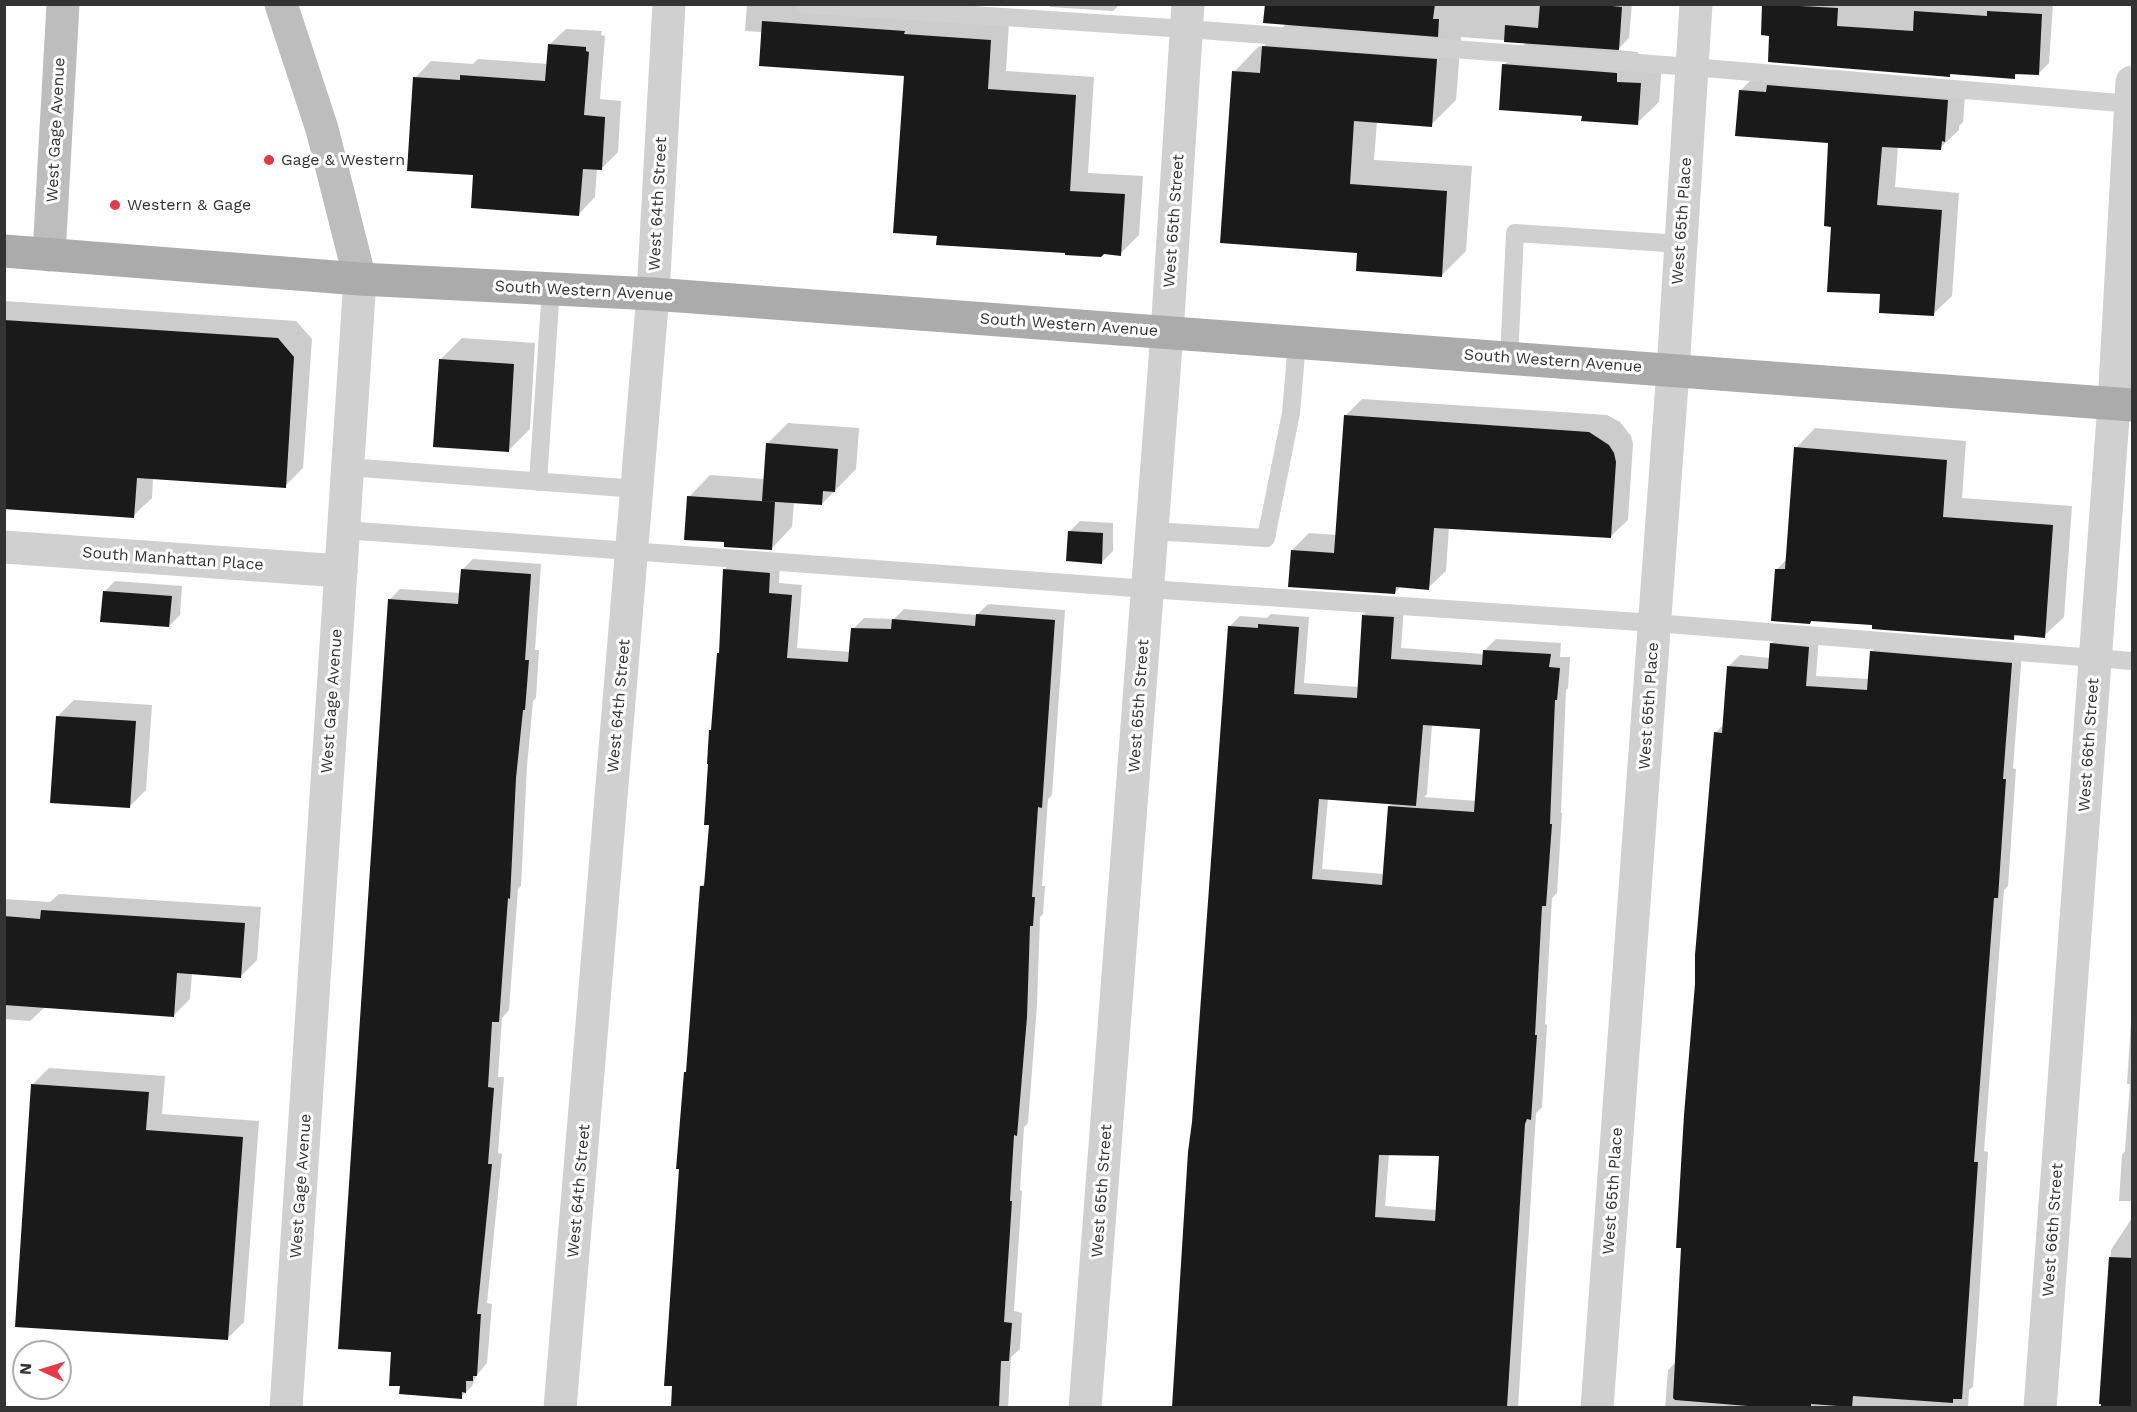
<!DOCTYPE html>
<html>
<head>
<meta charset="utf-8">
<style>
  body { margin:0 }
  #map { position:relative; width:2137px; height:1412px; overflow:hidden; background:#fff; font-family:"Work Sans",sans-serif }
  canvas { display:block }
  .frame { position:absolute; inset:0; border:6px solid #333; pointer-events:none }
  .north { position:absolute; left:12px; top:1340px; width:60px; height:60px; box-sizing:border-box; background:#fff; border:2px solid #adadad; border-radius:50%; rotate:274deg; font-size:16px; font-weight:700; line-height:24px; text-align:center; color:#333 }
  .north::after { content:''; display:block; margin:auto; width:21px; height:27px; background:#e63946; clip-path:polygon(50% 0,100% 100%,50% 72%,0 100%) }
</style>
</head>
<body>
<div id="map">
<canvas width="2137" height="1412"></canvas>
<div class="frame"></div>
<div class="north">N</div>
</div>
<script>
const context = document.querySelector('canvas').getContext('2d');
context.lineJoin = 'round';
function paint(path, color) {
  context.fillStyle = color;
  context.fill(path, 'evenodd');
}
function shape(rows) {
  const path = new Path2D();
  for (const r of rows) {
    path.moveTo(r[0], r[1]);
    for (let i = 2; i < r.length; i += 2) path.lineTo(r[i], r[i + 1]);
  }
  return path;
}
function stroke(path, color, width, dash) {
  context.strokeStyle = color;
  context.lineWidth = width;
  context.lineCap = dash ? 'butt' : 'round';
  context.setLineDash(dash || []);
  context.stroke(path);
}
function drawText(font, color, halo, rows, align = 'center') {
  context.font = font + ' "Work Sans",sans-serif';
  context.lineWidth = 6;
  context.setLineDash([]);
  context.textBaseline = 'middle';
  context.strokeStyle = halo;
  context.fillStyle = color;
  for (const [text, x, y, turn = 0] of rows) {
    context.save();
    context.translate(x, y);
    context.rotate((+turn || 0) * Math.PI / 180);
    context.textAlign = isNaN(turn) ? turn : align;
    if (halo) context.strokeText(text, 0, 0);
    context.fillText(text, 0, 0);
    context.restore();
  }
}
paint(shape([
  [747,4,934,4,1009,22,1006,71,1094,77,1088,173,1143,176,1139,235,1120,254,1067,252,938,235,905,74,762,32,745,31],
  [1050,4,1120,4,1113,11,1050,7],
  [1266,4,1632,4,1629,38,1617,50,1638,52,1637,61,1662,62,1659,102,1637,123,1583,114,1504,65,1527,42,1461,37,1456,100,1431,125,1377,121,1374,160,1472,166,1466,251,1441,276,1359,251,1234,72,1259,46,1263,47,1286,24],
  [1764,4,2053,4,2049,63,2038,74,2018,73,2014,77,1952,73,1949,76,1770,34],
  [566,29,602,31,601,35,605,36,600,99,621,101,618,152,601,169,597,168,595,197,579,214,475,174,415,78,431,61,473,64,478,59,548,64,549,45],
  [1758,73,1966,82,1963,122,1959,126,1959,130,1940,148,1898,146,1895,187,1959,193,1952,296,1933,314,1882,293,1833,225,1830,141,1740,91],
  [4,301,296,321,312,339,303,468,285,486,153,478,152,498,133,516,4,508],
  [462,338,535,343,530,429,508,451,441,359],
  [1362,399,1607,415,1620,422,1631,436,1633,444,1628,520,1610,537,1449,527,1446,571,1428,588,1401,586,1395,593,1292,550,1309,533,1337,535,1345,416],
  [788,423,859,428,856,469,822,504,794,502,792,527,771,549,726,541,689,497,710,475,765,479,767,444],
  [1815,428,1966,441,1962,498,2072,506,2064,617,2044,636,2018,634,2013,639,1873,624,1813,619,1810,623,1777,569,1787,559,1796,448],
  [1080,521,1113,523,1113,551,1102,562,1069,532],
  [473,559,541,564,535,650,539,650,536,698,533,701,527,766,521,886,518,889,509,1010,502,1018,498,1077,504,1077,498,1153,502,1154,487,1303,492,1304,487,1363,476,1376,472,1386,461,1397,402,1385,393,1350,389,600,400,589,461,593,462,570],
  [735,559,780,562,779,583,802,585,797,648,851,652,853,629,864,618,894,619,904,609,977,615,988,604,1065,610,1052,795,1048,799,1042,886,1045,886,1043,914,1040,917,1037,1005,1028,1123,1024,1127,1020,1190,1022,1191,1014,1311,1022,1313,1020,1349,1011,1357,1008,1408,791,1408,766,1406,764,1408,672,1408,688,1071,701,886,706,882,710,823,710,730,713,728,718,653,721,651,724,570],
  [115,581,182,586,180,615,169,626,104,592],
  [1374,604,1404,606,1401,648,1484,654,1485,650,1496,639,1561,643,1560,657,1570,657,1568,688,1566,690,1561,813,1562,813,1557,893,1552,898,1545,1024,1547,1025,1542,1107,1536,1113,1518,1408,1173,1408,1229,627,1240,616,1267,618,1271,614,1309,617,1304,683,1359,687,1363,615],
  [1432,724,1481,727,1477,801,1424,797,1427,794],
  [1328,798,1392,803,1389,806,1384,874,1322,869],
  [1389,1154,1441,1154,1437,1210,1385,1206],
  [1782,633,1819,636,1816,676,1870,679,1871,652,1883,641,2022,652,2013,768,2016,769,2008,886,2004,890,1984,1151,1988,1152,1978,1319,1973,1387,1969,1390,1968,1408,1665,1408,1668,1370,1677,1361,1715,733,1724,724,1729,666,1740,655,1770,658,1771,644],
  [74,700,152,705,146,790,129,807,58,716],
  [59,894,261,907,257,960,241,976,192,973,190,999,174,1015,45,1007,30,1021,4,1019,4,899,50,902],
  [2132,1006,2132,1201,2119,1201,2122,1155,2125,1151,2130,1084,2127,1084],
  [49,1068,165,1076,162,1114,259,1121,244,1322,227,1339,32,1085],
  [2132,1218,2132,1408,2100,1408,2111,1250]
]), '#0003');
paint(shape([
  [1265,4,1435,4,1433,19,1439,19,1438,37,1263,23],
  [1540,4,1612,4,1612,6,1622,7,1619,50,1504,42,1505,25,1538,28],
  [1762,4,1838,8,1837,26,1913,31,1914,11,1987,16,1987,11,2042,14,2039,75,2015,74,2015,79,1950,74,1950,77,1768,62,1769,36,1761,35],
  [762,21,905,31,904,34,991,40,988,89,1076,95,1070,191,1125,194,1121,256,1104,254,1101,257,1065,255,1065,253,936,245,937,236,893,233,904,76,759,66],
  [548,44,586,47,586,51,589,52,584,115,605,117,605,119,602,170,583,169,579,216,471,208,473,175,407,171,413,77,460,80,460,75,545,81],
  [1262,46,1437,59,1432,127,1354,121,1350,184,1447,191,1442,277,1356,271,1357,253,1220,243,1232,71,1260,73],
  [1502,64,1617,73,1617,82,1641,83,1638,125,1581,121,1582,116,1499,110],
  [1767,85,1948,100,1945,142,1942,141,1941,150,1882,147,1877,205,1942,210,1934,316,1879,313,1880,294,1827,292,1831,227,1824,226,1828,143,1735,136,1739,90,1766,92],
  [4,320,278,338,294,357,286,488,137,478,134,518,4,509],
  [439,359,514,364,509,452,433,447],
  [1344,415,1589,432,1609,445,1614,453,1616,462,1611,538,1434,528,1429,590,1396,587,1395,594,1288,587,1291,550,1334,553],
  [766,443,838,449,835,492,823,491,822,505,762,501],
  [1794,447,1947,460,1943,517,2053,525,2045,638,2014,635,2014,640,1872,629,1872,625,1811,621,1810,624,1771,621,1775,569,1785,569],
  [687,496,775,502,772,550,724,547,724,542,684,540],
  [1068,531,1103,533,1102,564,1066,561],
  [461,569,531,574,525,660,529,660,525,710,523,710,516,778,510,899,508,898,499,1022,492,1022,488,1087,494,1088,488,1164,492,1164,477,1314,481,1314,477,1376,473,1376,473,1381,466,1381,466,1393,462,1392,462,1399,399,1394,400,1386,389,1386,391,1352,338,1349,388,599,458,604],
  [723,569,770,573,769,593,792,595,787,658,848,662,851,628,891,629,892,619,975,626,976,614,1055,620,1042,808,1038,807,1032,897,1035,897,1033,926,1030,926,1027,1017,1017,1136,1014,1135,1010,1201,1012,1201,1004,1322,1012,1323,1009,1361,1001,1361,999,1407,671,1407,672,1386,664,1386,679,1169,676,1169,684,1072,686,1072,700,886,704,886,709,825,704,825,708,764,707,764,709,730,711,730,717,653,719,653],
  [103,591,172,596,169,627,100,622],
  [1362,615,1394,617,1391,659,1482,665,1483,650,1551,654,1549,667,1560,668,1557,700,1555,700,1550,824,1552,824,1546,906,1542,906,1535,1035,1537,1035,1531,1120,1527,1119,1525,1124,1507,1407,1172,1407,1188,1152,1192,1122,1228,626,1258,628,1258,624,1299,627,1294,694,1357,698],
  [1423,725,1480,729,1474,812,1388,806,1382,885,1312,879,1319,799,1416,806],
  [1379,1155,1439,1156,1435,1221,1375,1217],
  [1770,643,1809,647,1806,686,1867,690,1870,651,2012,663,2003,779,2006,779,1998,898,1994,898,1974,1162,1978,1162,1962,1399,1953,1399,1953,1403,1853,1396,1852,1407,1811,1404,1811,1407,1760,1407,1675,1400,1673,1398,1681,1248,1676,1248,1684,1115,1695,984,1695,955,1714,732,1722,733,1727,666,1768,669],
  [56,716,136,721,130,808,50,803],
  [41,910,245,923,241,978,177,973,174,1017,4,1005,4,916,40,919],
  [31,1084,149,1092,146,1130,243,1137,228,1340,15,1327],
  [2109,1257,2133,1258,2133,1407,2101,1407,2101,1404,2099,1404]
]), '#1a1a1a');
stroke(shape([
  [805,4,1187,29,1692,67,2132,104],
  [1509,358,1515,233,1681,244],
  [348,467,637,489],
  [538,482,551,288],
  [344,530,1148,589,1655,623,2132,661],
  [1152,531,1266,538,1291,413,1297,342]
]), '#d0d0d0', 18);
stroke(shape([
  [4,547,341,571],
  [560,1408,653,294,669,4],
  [1085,1408,1167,333,1188,4],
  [1597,1408,1673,370,1696,4],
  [2040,1408,2114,404,2132,82]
]), '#d0d0d0', 33);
stroke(shape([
  [286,1408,360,279]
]), '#d0d0d0', 33);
stroke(shape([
  [281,4,322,129,360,279],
  [49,255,63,4]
]), '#bdbdbd', 33);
stroke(shape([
  [4,251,360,279,653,294,2132,405]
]), '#ababab', 33);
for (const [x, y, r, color] of [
  [269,160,6,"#e63946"],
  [115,205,6,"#e63946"]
]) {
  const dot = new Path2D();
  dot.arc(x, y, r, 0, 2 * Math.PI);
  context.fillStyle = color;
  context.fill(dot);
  stroke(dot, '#fff', 2);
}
drawText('16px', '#333', '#fff', [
  ["West Gage Avenue",56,130,-87],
  ["West 64th Street",658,204,-87],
  ["West 65th Street",1174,221,-86],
  ["West 65th Place",1682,221,-86],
  ["South Western Avenue",584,291,3],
  ["South Western Avenue",1069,325,4],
  ["South Western Avenue",1553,361,4],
  ["South Manhattan Place",173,559,4],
  ["West Gage Avenue",332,701,-86],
  ["West 64th Street",619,706,-85],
  ["West 65th Street",1139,706,-86],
  ["West 65th Place",1649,706,-86],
  ["West 66th Street",2089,745,-86],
  ["West Gage Avenue",301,1186,-86],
  ["West 64th Street",579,1191,-85],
  ["West 65th Street",1102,1191,-86],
  ["West 65th Place",1613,1191,-86],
  ["West 66th Street",2053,1230,-86]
]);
drawText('16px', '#333', '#fff', [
  ["Gage & Western",281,160],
  ["Western & Gage",127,205]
], 'left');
</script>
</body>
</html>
